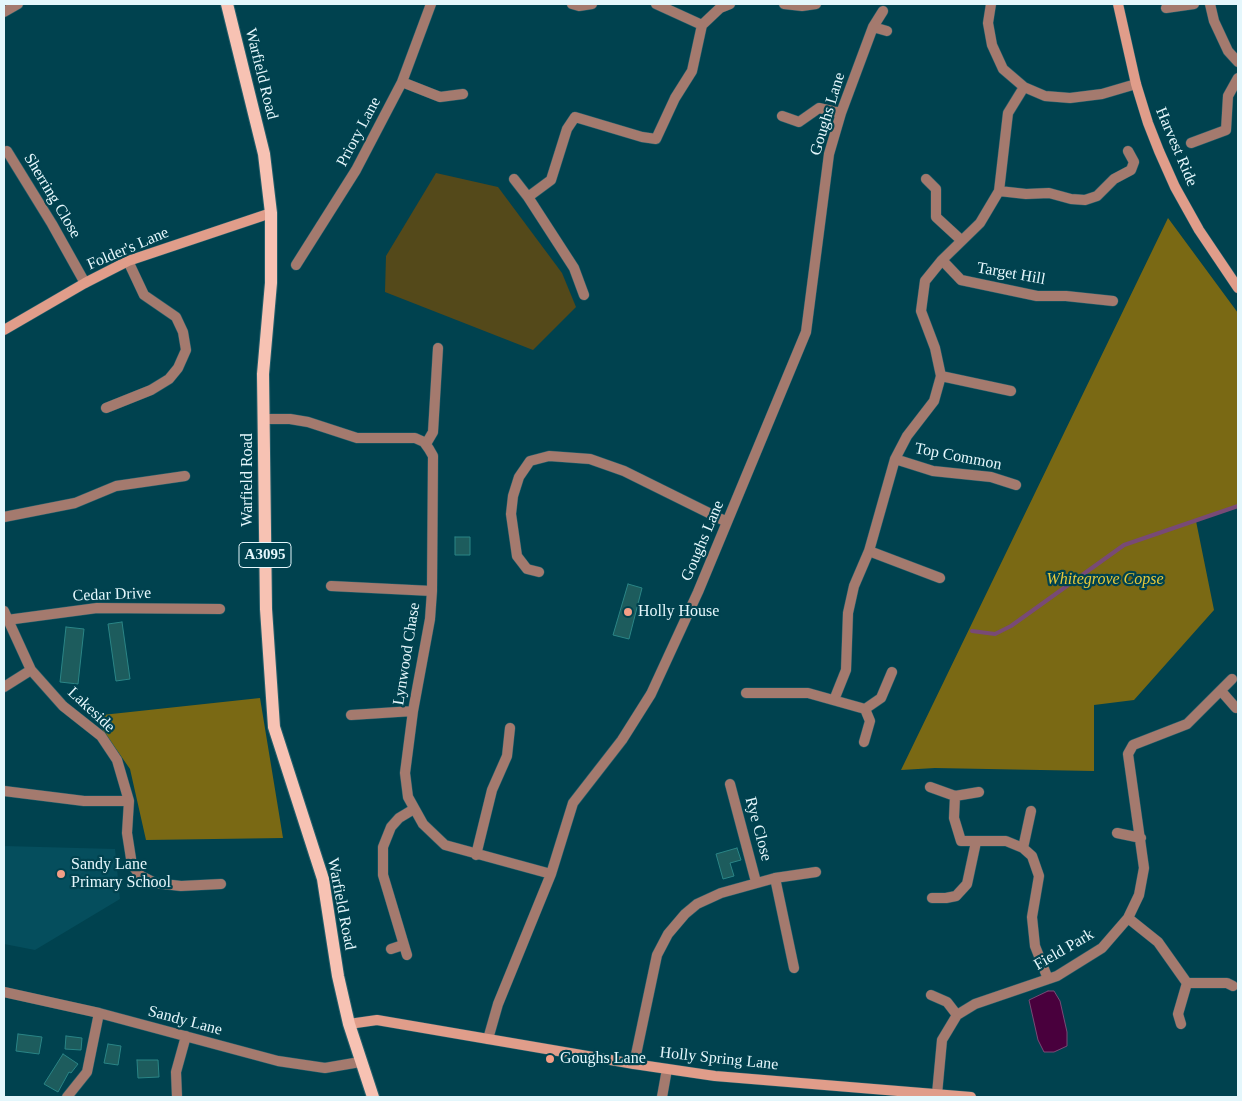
<!DOCTYPE html>
<html>
<head>
<meta charset="utf-8">
<style>
  body { margin:0 }
  #map { position:relative; width:1242px; height:1101px; overflow:hidden; background:#00424f; font-family:"Times New Roman",serif }
  canvas { display:block }
  .frame { position:absolute; inset:0; border:5px solid #e4f7fc; pointer-events:none }
</style>
</head>
<body>
<div id="map">
<canvas width="1242" height="1101"></canvas>
<div class="frame"></div>
</div>
<script>
const context = document.querySelector('canvas').getContext('2d');
context.lineJoin = 'round';
function paint(path, color) {
  context.fillStyle = color;
  context.fill(path, 'evenodd');
}
function shape(rows) {
  const path = new Path2D();
  for (const r of rows) {
    path.moveTo(r[0], r[1]);
    for (let i = 2; i < r.length; i += 2) path.lineTo(r[i], r[i + 1]);
  }
  return path;
}
function stroke(path, color, width, dash) {
  context.strokeStyle = color;
  context.lineWidth = width;
  context.lineCap = dash ? 'butt' : 'round';
  context.setLineDash(dash || []);
  context.stroke(path);
}
function drawText(font, color, halo, rows, align = 'center') {
  context.font = font + ' "Times New Roman",serif';
  context.lineWidth = 4.5;
  context.setLineDash([]);
  context.textBaseline = 'middle';
  context.strokeStyle = halo;
  context.fillStyle = color;
  for (const [text, x, y, turn = 0] of rows) {
    context.save();
    context.translate(x, y);
    context.rotate((+turn || 0) * Math.PI / 180);
    context.textAlign = isNaN(turn) ? turn : align;
    if (halo) context.strokeText(text, 0, 0);
    context.fillText(text, 0, 0);
    context.restore();
  }
}
paint(shape([
  [4,846,115,849,120,899,35,950,4,944]
]), '#054e5d');
paint(shape([
  [436,173,498,187,562,273,576,307,533,350,385,292,386,256]
]), '#54491a');
paint(shape([
  [1168,218,1238,313,1238,507,1196,521,1214,610,1134,700,1094,705,1094,771,935,768,901,770],
  [260,698,283,838,146,840,130,769,93,716]
]), '#7a6914');
const water = shape([
  [1048,991,1054,991,1060,1001,1067,1032,1067,1046,1054,1052,1044,1052,1038,1040,1029,1000,1048,991]
]);
paint(water, '#49003d');
stroke(water, '#784a76', 1);
stroke(shape([
  [972,631,995,634,1011,626,1124,545,1238,506]
]), '#784a76', 4);
const building = shape([
  [455,537,470,537,470,555,455,555,455,537],
  [628,584,642,588,629,639,613,635,628,584],
  [122,622,130,679,116,681,108,624,122,622],
  [66,627,84,629,78,684,60,682,66,627],
  [737,848,741,860,730,863,734,876,723,879,716,854,737,848],
  [18,1034,42,1037,39,1054,16,1051,18,1034],
  [66,1036,82,1038,81,1050,65,1049,66,1036],
  [108,1044,121,1046,118,1065,104,1063,108,1044],
  [63,1054,78,1064,71,1073,69,1072,58,1092,44,1084,63,1054],
  [137,1060,158,1060,159,1077,138,1078,137,1060]
]);
paint(building, '#1d5c5d');
stroke(building, '#2a8586', 1);
const street = shape([
  [572,4,579,6,592,4],
  [656,4,702,25],
  [784,4,802,6,816,4],
  [991,4,988,23,992,45,1003,69,1024,87,1045,96,1070,98,1102,94,1136,84],
  [1210,4,1214,21,1228,51,1238,62],
  [1166,8,1194,4],
  [4,12,18,4],
  [702,25,720,8,730,4],
  [873,27,887,31],
  [402,82,440,97,463,94],
  [782,116,799,122,819,108,841,113],
  [1191,143,1226,130,1228,96,1238,78],
  [7,151,52,224,85,283],
  [514,179,528,197,574,268,584,295],
  [926,179,936,189,936,217,961,240],
  [999,191,1026,194,1049,193,1071,199,1085,200,1097,196,1114,179,1131,170,1134,162,1128,151],
  [528,197,551,180,567,129,575,117,642,137,656,139,675,98,692,71,702,25],
  [942,260,961,280,1037,296,1066,296,1113,301],
  [296,265,356,170,402,82,431,4],
  [941,376,1011,391],
  [106,408,151,390,169,379,178,368,186,350,183,332,176,317,144,295,128,261],
  [264,419,290,419,308,422,357,438,415,438,424,442,429,449,433,456,432,591,430,619,413,711,405,773,408,797,423,824,445,845,551,874],
  [426,444,433,432,438,348],
  [895,459,933,471,991,477,1016,485],
  [4,517,75,503,116,486,185,476],
  [869,551,940,578],
  [539,572,527,569,517,556,511,514,513,496,519,477,530,461,549,456,590,459,624,471,727,522],
  [331,586,432,591],
  [4,611,31,670,63,706,101,736,117,760,129,801,127,833,132,865,141,876,155,883,181,886,221,884],
  [7,620,97,608,220,609],
  [4,687,31,670],
  [1222,692,1236,708],
  [746,693,808,693,865,709,881,698,892,672],
  [834,700,846,670,848,613,854,586,869,551,895,459,907,436,934,401,941,376,935,348,921,311,925,281,942,260,980,223,999,191,1008,113,1024,87],
  [351,715,413,711],
  [864,742,870,721,865,709],
  [730,784,756,882],
  [930,787,955,796,954,818,961,841,1006,841,1023,848,1032,856,1039,876,1032,917,1035,946,1048,979],
  [4,791,84,801,129,801],
  [955,796,979,792],
  [1117,833,1141,838],
  [1023,848,1031,811],
  [476,855,492,790,507,756,510,728],
  [775,878,794,968],
  [932,898,946,898,956,896,967,884,976,842],
  [1128,918,1158,942,1187,983],
  [391,949,403,945],
  [407,955,383,875,383,847,391,827,399,818,414,809],
  [1187,983,1227,983,1233,986],
  [4,992,99,1013,278,1061,325,1068,360,1062],
  [931,995,947,1002,957,1015],
  [1181,1024,1178,1014,1187,983],
  [488,1039,498,1004,551,874,573,803,622,740,651,694,698,592,806,332,829,154,841,113,873,27,883,11],
  [634,1064,657,955,668,934,685,914,697,904,721,893,775,878,816,872],
  [937,1094,942,1040,957,1015,975,1004,1057,976,1102,948,1128,918,1139,895,1144,868,1128,754,1133,745,1187,724,1232,679],
  [67,1097,87,1072,99,1013],
  [177,1097,176,1072,186,1036],
  [662,1097,667,1069]
]);
const secondary = shape([
  [1118,4,1136,84,1148,123,1159,151,1175,187,1199,230,1238,288],
  [4,330,85,283,128,261,271,213],
  [349,1024,377,1020,634,1064,715,1076,971,1097]
]);
const primary = shape([
  [227,4,264,154,271,213,271,283,263,374,266,609,274,727,323,879,338,976,349,1024,373,1097]
]);
stroke(street, '#245f6b', 11);
stroke(secondary, '#245f6b', 11);
stroke(primary, '#245f6b', 14);
stroke(street, '#a47a6e', 10);
stroke(secondary, '#e09d8a', 10);
stroke(primary, '#f7c2b3', 12);
for (const [x, y, r, color] of [
  [628,612,5,"#f49e86"],
  [61,874,5,"#f49e86"],
  [550,1059,5,"#f49e86"]
]) {
  const dot = new Path2D();
  dot.arc(x, y, r, 0, 2 * Math.PI);
  context.fillStyle = color;
  context.fill(dot);
  stroke(dot, '#00424f', 2);
}
for (const [x, y, w] of [
  [265,555,52]
]) {
  const box = new Path2D();
  box.roundRect(x - w / 2, y - 12.5, w, 25, 4);
  context.fillStyle = '#00424f';
  context.fill(box);
  stroke(box, '#e4f7fc', 1);
}
drawText('bold 15px', '#e4f7fc', null, [
  ["A3095",265,555]
]);
drawText('16px', '#e4f7fc', '#00424f', [
  ["Warfield Road",261,74,76],
  ["Goughs Lane",828,114,-73],
  ["Priory Lane",359,132,-62],
  ["Harvest Ride",1176,147,67],
  ["Sherring Close",52,196,59],
  ["Folder's Lane",128,249,-23],
  ["Target Hill",1011,274,10],
  ["Top Common",958,457,11],
  ["Warfield Road",248,480,-90],
  ["Goughs Lane",703,541,-67],
  ["Cedar Drive",112,595,-2],
  ["Lynwood Chase",407,654,-81],
  ["Lakeside",91,710,43],
  ["Rye Close",758,829,75],
  ["Warfield Road",341,904,79],
  ["Field Park",1064,950,-30],
  ["Sandy Lane",185,1021,15],
  ["Holly Spring Lane",719,1059,6]
]);
drawText('italic 16px', '#e6c93b', '#00424f', [
  ["Whitegrove Copse",1105,580]
]);
drawText('16px', '#e4f7fc', '#00424f', [
  ["Holly House",638,612],
  ["Sandy Lane",71,865],
  ["Primary School",71,883],
  ["Goughs Lane",560,1059]
], 'left');
</script>
</body>
</html>
